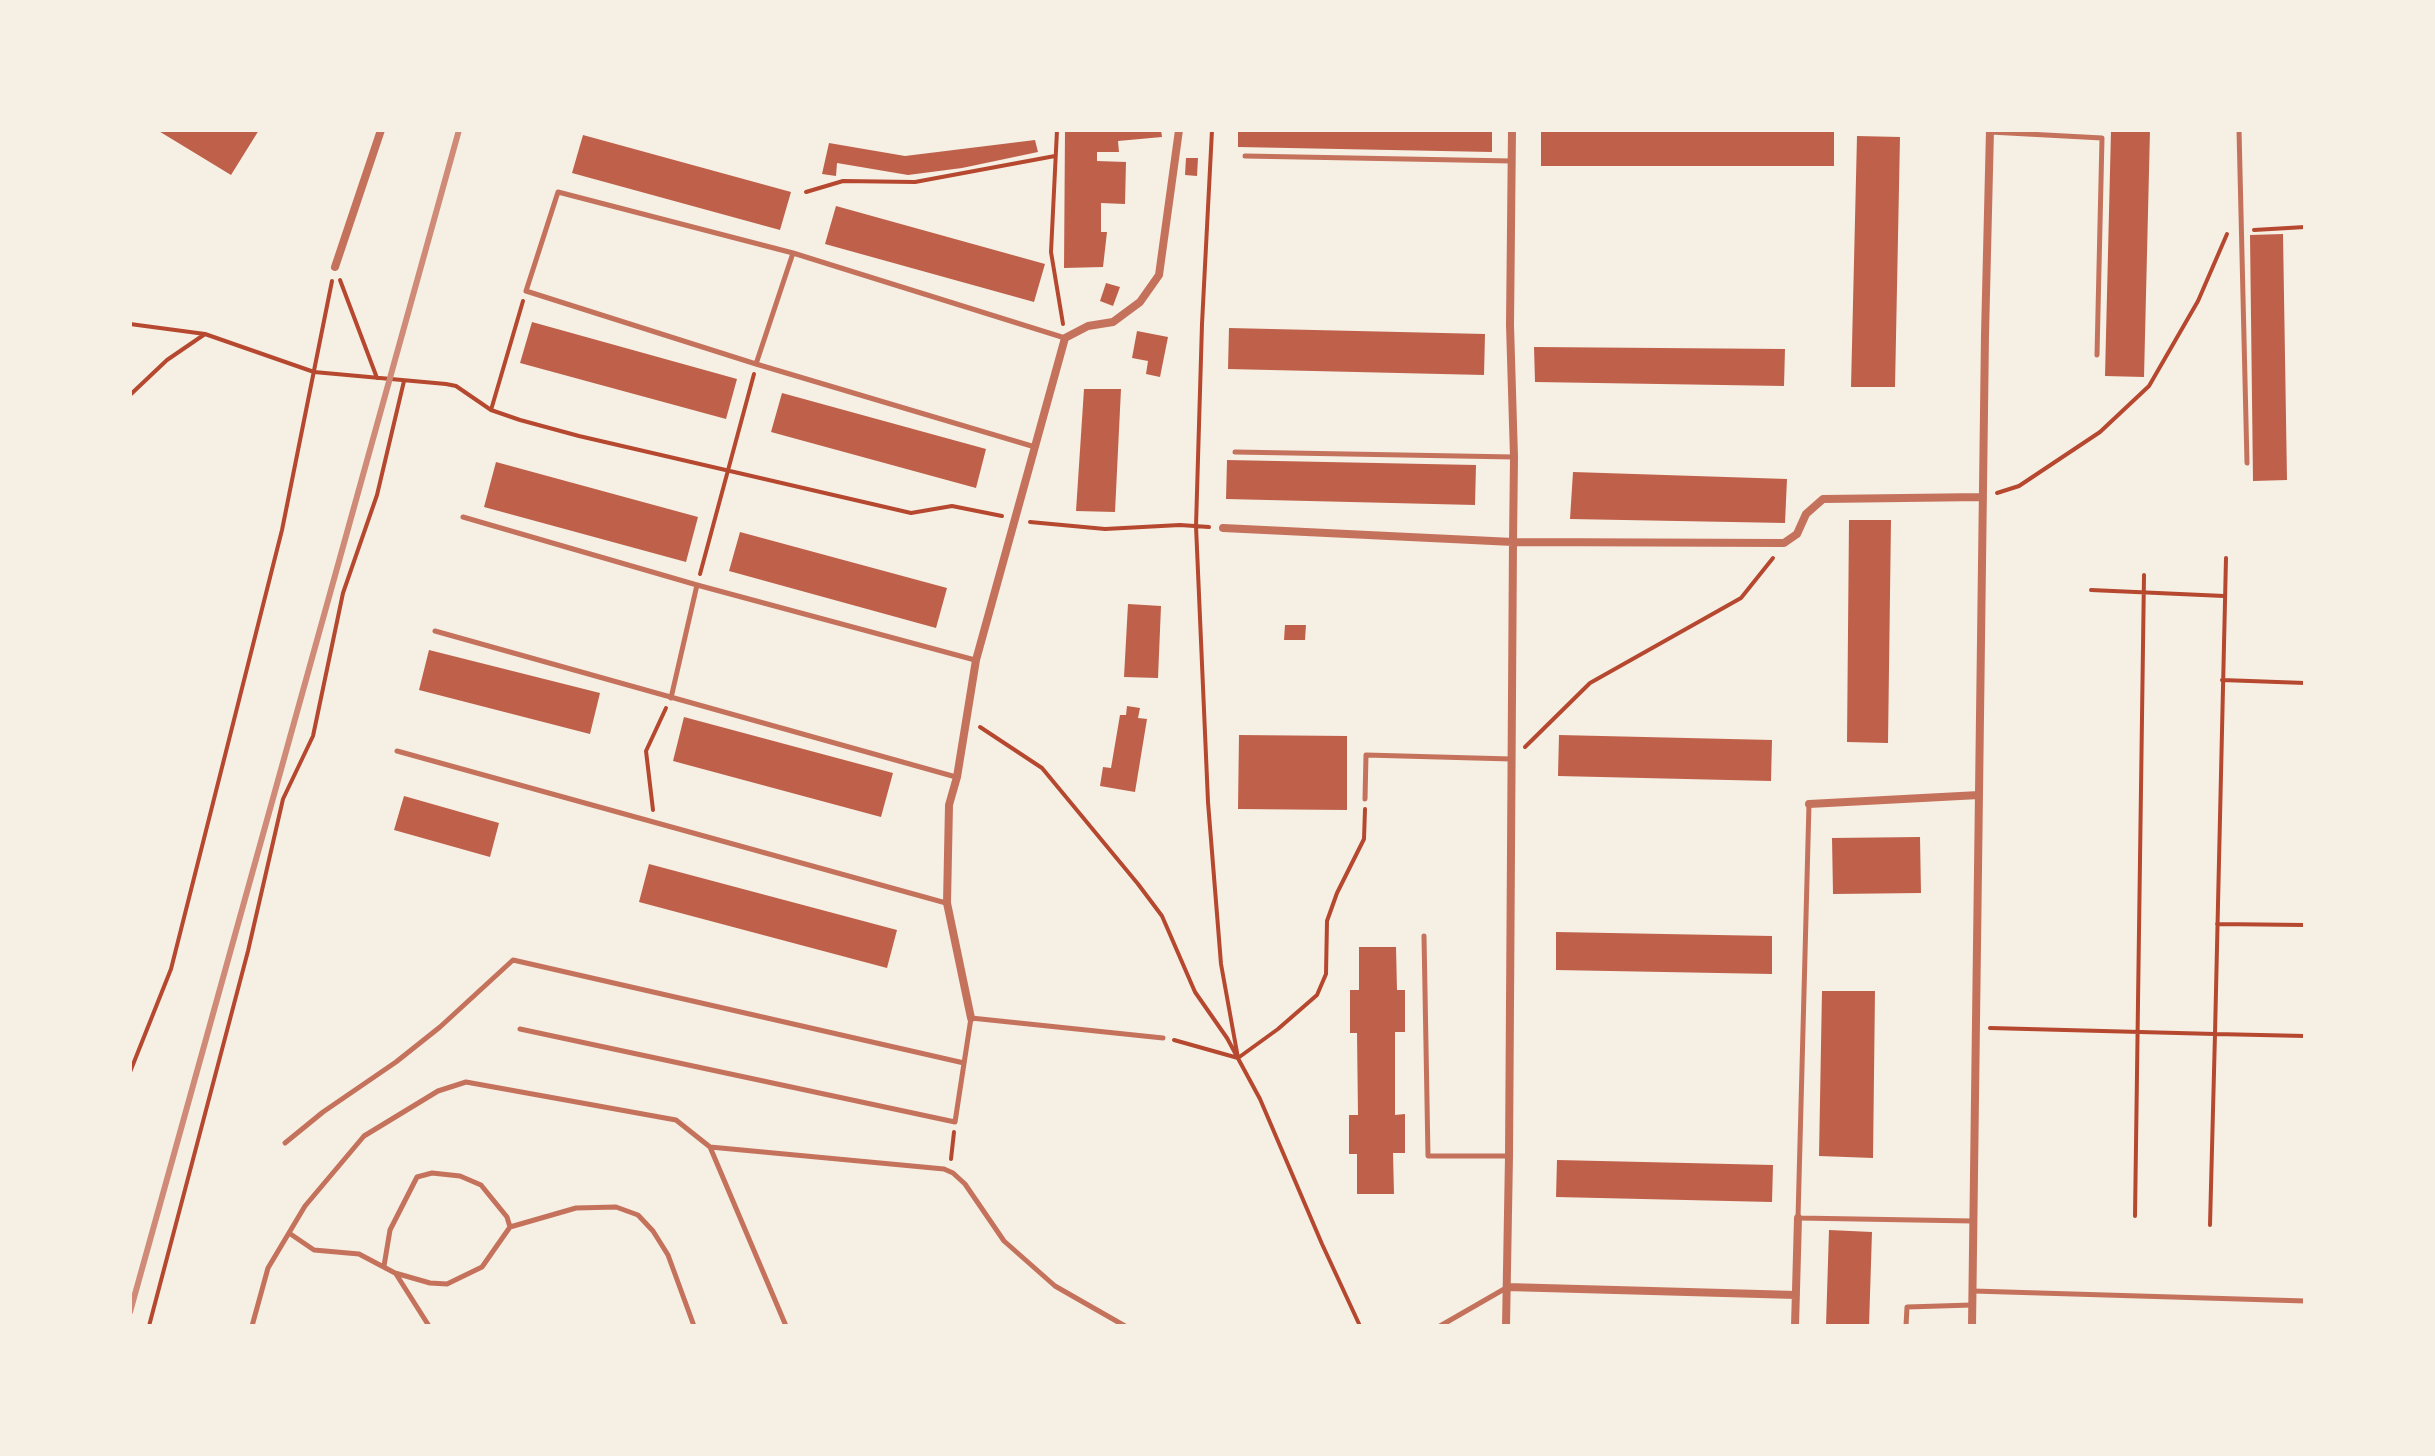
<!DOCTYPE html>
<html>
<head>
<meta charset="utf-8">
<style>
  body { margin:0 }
  #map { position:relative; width:2435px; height:1456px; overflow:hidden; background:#f6efe4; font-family:"Open Sans",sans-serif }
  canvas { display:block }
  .frame { position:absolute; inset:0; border:132px solid #f6efe4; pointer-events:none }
</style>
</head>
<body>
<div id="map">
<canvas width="2435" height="1456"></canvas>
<div class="frame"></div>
</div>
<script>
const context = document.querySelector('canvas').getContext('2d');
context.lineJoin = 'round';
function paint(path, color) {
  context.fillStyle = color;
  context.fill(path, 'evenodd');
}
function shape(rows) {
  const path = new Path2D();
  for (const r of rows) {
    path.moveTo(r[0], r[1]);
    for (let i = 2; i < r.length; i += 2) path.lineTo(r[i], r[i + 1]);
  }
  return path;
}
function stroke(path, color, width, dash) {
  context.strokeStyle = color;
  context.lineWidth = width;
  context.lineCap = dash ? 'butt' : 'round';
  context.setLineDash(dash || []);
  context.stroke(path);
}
paint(shape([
  [157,130,259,130,231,175],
  [1065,130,1161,130,1162,137,1118,141,1119,152,1097,152,1097,161,1126,162,1125,204,1101,203,1101,232,1107,232,1103,267,1064,268],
  [1238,130,1492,130,1492,152,1238,147],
  [1541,130,1834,130,1834,166,1541,166],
  [2111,130,2150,130,2144,377,2105,376],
  [583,135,791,192,780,230,572,173],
  [1857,136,1900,137,1895,387,1851,387],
  [1035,140,1038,152,962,168,908,175,837,163,836,176,822,174,829,143,905,156],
  [1186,158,1198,158,1197,176,1185,175],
  [836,206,1045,264,1034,302,825,244],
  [2283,234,2287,480,2253,481,2250,235],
  [1106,283,1120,287,1113,306,1100,301],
  [532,322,737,379,726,419,520,363],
  [1229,328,1485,334,1484,375,1228,369],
  [1137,331,1168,337,1160,377,1146,374,1148,361,1132,358],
  [1534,347,1785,349,1784,386,1535,382],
  [1084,389,1121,389,1115,512,1076,511],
  [782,393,986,449,976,488,771,432],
  [1227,460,1476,465,1475,505,1226,499],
  [496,462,698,517,686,562,484,507],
  [1573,472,1787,479,1785,523,1570,519],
  [1849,520,1891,520,1888,743,1847,742],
  [740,532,947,588,936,628,729,571],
  [1128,604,1161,606,1158,678,1124,677],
  [1285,625,1306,625,1305,640,1284,640],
  [429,650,600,693,590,734,419,690],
  [1127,706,1140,708,1138,718,1147,719,1135,792,1100,786,1103,767,1111,768,1120,715,1126,715],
  [684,717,893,773,881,817,673,761],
  [1239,735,1347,736,1347,810,1238,809],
  [1559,735,1772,740,1771,781,1558,776],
  [404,796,499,823,490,857,394,830],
  [1920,837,1921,893,1833,894,1832,838],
  [649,864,897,930,887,968,639,902],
  [1556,932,1772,936,1772,974,1556,970],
  [1359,947,1396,947,1397,990,1405,990,1405,1032,1395,1032,1395,1115,1405,1114,1405,1153,1393,1153,1394,1194,1357,1194,1357,1154,1349,1154,1349,1115,1358,1115,1357,1033,1350,1033,1350,990,1359,990],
  [1822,991,1875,991,1873,1158,1819,1156],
  [1557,1160,1773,1165,1772,1202,1556,1197],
  [1829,1230,1872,1232,1869,1326,1826,1326]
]), '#bf614a');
stroke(shape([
  [1057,130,1051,252,1063,324],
  [1212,130,1202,324,1196,526,1208,802,1221,964,1238,1058],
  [806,192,843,181,915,182,1055,156],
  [2254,230,2305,227],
  [340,280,377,378],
  [130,324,205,334,314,372,446,384,456,386,491,410,520,420,579,436,911,513,952,506,1002,516],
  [130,395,167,360,205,334],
  [491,410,523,301],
  [1997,493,2019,486,2100,432,2149,386,2198,301,2227,234],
  [1030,522,1105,529,1180,525,1209,527],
  [2226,558,2215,1034,2305,1036],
  [700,574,754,374],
  [2091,590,2224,596],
  [2222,680,2305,683],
  [980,727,1042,768,1138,884,1162,916,1195,992,1227,1038,1260,1099,1322,1244,1360,1326],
  [1525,747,1590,683,1741,598,1773,558],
  [653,810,646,751,666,708],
  [2217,924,2305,925],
  [1990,1028,2215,1034,2210,1225],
  [1174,1040,1238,1058,1278,1029,1317,995,1326,974,1327,921,1337,893,1364,839,1365,809],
  [130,1072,171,969,282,530,332,281],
  [951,1159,954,1132],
  [2135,1216,2144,575],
  [149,1326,248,951,283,799,313,736,343,593,377,495,404,381]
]), '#b5482f', 4);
stroke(shape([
  [2239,130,2247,463],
  [1990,132,2102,138,2097,355],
  [1245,156,1512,161],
  [756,364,793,253],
  [1035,447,756,364,526,291,558,192,793,253,1065,338],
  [1235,452,1514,457],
  [463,517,697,585,975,660],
  [435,631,956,777],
  [671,698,697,585],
  [397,751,946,903],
  [1365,799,1366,755,1511,759],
  [1809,804,1798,1218,1973,1221],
  [1424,936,1428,1156,1509,1156],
  [520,1029,955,1122,971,1018,1163,1038],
  [285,1143,323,1112,396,1062,440,1027,513,960,964,1063],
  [710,1147,944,1169,953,1173,965,1184,1004,1241,1055,1286,1125,1326],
  [289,1233,314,1250,359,1254,395,1273,430,1283,447,1284,482,1267,510,1227,576,1208,616,1207,638,1215,653,1231,668,1255,694,1326],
  [384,1266,390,1230,417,1177,432,1173,460,1176,481,1185,507,1217,510,1227],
  [396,1274,429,1326],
  [1973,1291,2305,1301],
  [252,1326,268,1268,305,1206,364,1136,438,1091,466,1082,676,1120,710,1147,786,1326],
  [1440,1326,1506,1288],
  [1906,1326,1907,1307,1972,1305]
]), '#c5725c', 5);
stroke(shape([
  [335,267,381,130],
  [1223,528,1513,542,1784,543,1797,534,1806,514,1823,499,1983,497],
  [1809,804,1979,795],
  [971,1018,947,903,949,805,957,777,976,660,1065,338,1088,326,1113,322,1140,302,1159,275,1179,130],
  [1507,1287,1796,1295],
  [1506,1326,1509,1156,1513,542,1514,457,1510,325,1512,130],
  [1795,1326,1798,1218],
  [1972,1326,1985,335,1990,130]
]), '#c5725c', 8);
stroke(shape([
  [130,1312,459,130]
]), '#cf8b77', 6);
</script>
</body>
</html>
